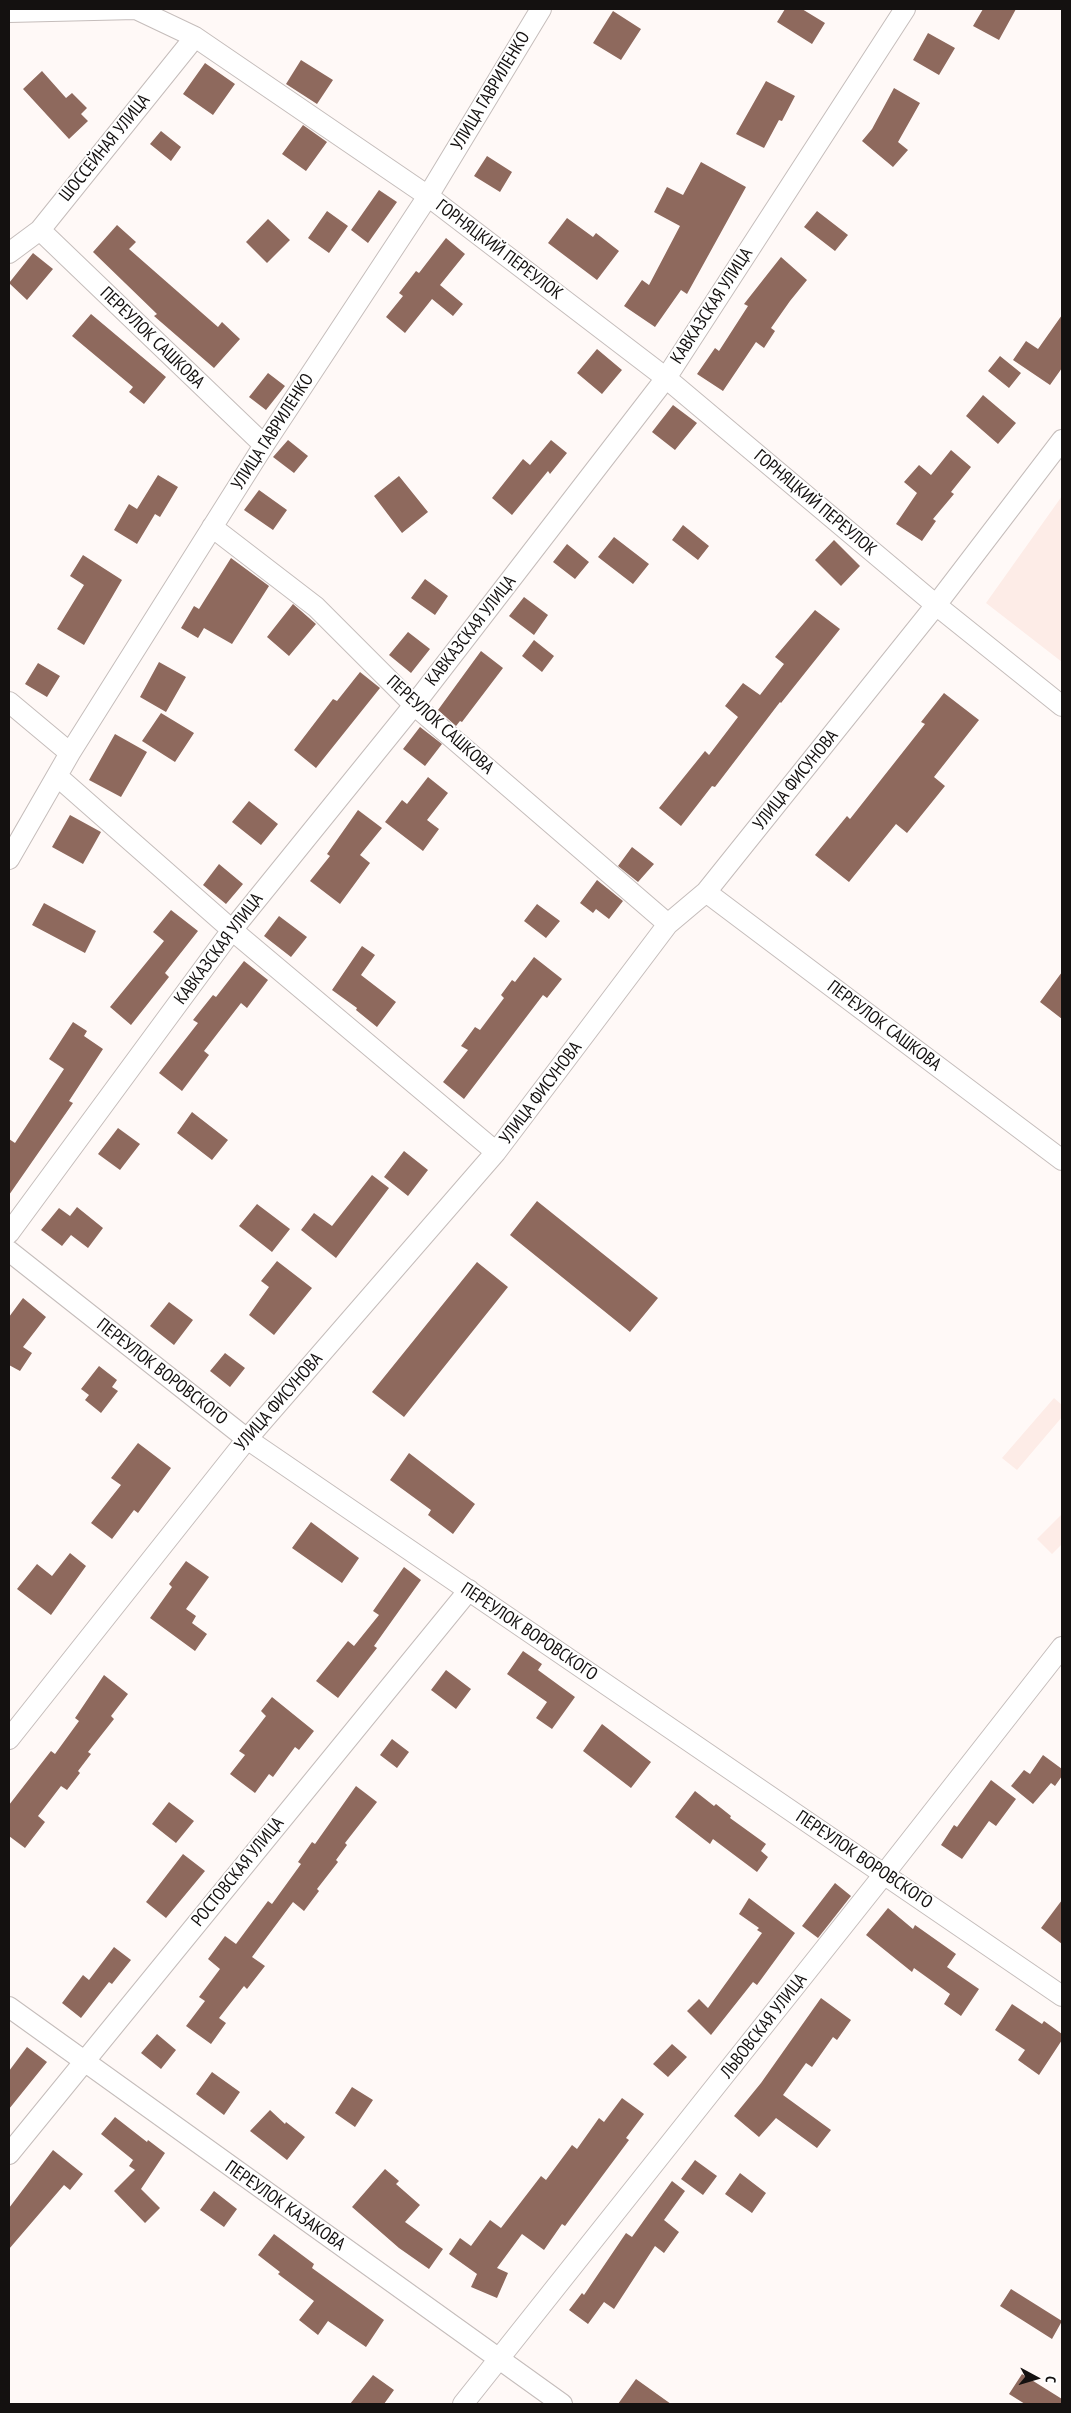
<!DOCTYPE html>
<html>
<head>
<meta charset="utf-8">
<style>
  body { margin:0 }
  #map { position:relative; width:1071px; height:2413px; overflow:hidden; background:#fff9f7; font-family:"PT Sans Narrow",sans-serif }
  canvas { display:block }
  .frame { position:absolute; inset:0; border:10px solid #141110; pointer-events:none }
  .north { position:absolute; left:1011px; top:2353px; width:50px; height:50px; -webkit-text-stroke:4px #fff; paint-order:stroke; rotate:96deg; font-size:14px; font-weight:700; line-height:20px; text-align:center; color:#141110 }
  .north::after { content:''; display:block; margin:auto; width:18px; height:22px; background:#141110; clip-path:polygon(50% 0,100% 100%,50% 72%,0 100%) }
</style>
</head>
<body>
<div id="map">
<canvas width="1071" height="2413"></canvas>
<div class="frame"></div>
<div class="north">С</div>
</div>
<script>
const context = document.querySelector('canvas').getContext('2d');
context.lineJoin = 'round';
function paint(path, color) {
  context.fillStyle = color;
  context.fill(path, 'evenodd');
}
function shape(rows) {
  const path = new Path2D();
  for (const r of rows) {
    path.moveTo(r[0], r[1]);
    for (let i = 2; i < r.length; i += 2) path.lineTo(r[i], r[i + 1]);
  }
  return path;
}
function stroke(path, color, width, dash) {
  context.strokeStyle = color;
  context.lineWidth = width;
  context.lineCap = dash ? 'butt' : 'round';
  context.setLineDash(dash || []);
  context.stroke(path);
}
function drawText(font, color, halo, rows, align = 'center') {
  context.font = font + ' "PT Sans Narrow",sans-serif';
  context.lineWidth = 4;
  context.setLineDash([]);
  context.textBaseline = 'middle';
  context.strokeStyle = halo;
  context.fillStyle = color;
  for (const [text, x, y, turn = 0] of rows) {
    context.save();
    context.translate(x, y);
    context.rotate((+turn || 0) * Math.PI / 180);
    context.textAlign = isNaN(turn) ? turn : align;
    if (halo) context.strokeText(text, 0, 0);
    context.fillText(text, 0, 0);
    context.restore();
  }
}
paint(shape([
  [1062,496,1062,662,986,603],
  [1054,1398,1062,1405,1062,1417,1017,1470,1002,1458],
  [1062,1514,1062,1544,1052,1554,1037,1539]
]), '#fdece7');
paint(shape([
  [785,9,802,9,825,23,812,44,777,22],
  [983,9,1016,9,999,40,973,26],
  [613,11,641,29,621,60,593,43],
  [928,33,955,48,939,75,913,60],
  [301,60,333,80,317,104,286,84],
  [205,63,235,84,213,115,183,94],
  [42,71,66,98,72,93,87,108,81,114,88,121,69,139,23,89],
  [766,81,795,96,782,121,779,120,764,148,736,134],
  [894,88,920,103,898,142,908,150,893,167,862,141,872,129],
  [303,125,327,142,306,171,282,154],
  [161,131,181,147,171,161,150,144],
  [487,156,512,172,500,192,474,176],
  [701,162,746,187,687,294,681,290,655,327,624,306,642,280,649,285,680,226,654,212,667,187,683,195],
  [379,190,397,202,368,243,351,230],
  [327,211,348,226,329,253,308,238],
  [817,211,848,235,835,251,804,227],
  [567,218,593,237,596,233,619,251,597,280,548,243],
  [268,219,290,240,267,263,246,242],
  [117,225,136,242,129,249,218,327,222,322,240,339,214,368,154,316,157,314,93,252],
  [446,238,465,254,440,285,463,304,453,316,432,299,405,333,386,317,403,296,399,293,416,271,419,273],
  [33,253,53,269,27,300,9,283],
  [781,257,807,280,790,301,771,328,775,331,764,348,756,342,723,391,697,374,715,348,719,351,748,306,744,304],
  [91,314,166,377,144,404,129,392,133,387,72,336],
  [1062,315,1062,368,1050,385,1013,360,1026,341,1038,349],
  [597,349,622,370,602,394,577,373],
  [1000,356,1021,373,1009,388,988,371],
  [268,373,285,386,266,410,249,397],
  [983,395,1016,423,998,444,966,416],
  [673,405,697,423,675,450,652,432],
  [288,440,308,456,294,473,273,457],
  [551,440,567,453,550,474,548,471,512,515,492,498,523,459,530,465],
  [951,450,971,467,951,492,954,494,933,519,936,521,922,541,896,524,917,493,904,482,919,465,931,475],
  [158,475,178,487,160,517,155,514,137,544,114,530,129,504,137,509],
  [399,476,428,512,402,533,374,496],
  [259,490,287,510,273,530,244,510],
  [683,525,709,546,698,560,672,540],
  [614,537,649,564,633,584,598,557],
  [834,540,860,566,841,586,815,560],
  [567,544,589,562,575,579,553,562],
  [83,555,122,580,84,645,57,629,84,585,70,576],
  [231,558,269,586,232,644,204,628,198,638,181,628,194,606,199,609],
  [425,579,448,596,435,615,411,598],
  [524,597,548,615,534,635,509,616],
  [293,604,316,624,289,656,267,637],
  [815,610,840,629,781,703,780,702,715,787,712,786,681,826,659,808,705,751,709,755,738,717,725,706,743,683,760,695,784,664,775,657],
  [408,632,430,649,411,673,389,655],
  [534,640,554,656,542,672,522,656],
  [481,651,503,668,462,722,460,721,456,726,438,710],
  [159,662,186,677,166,712,140,697],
  [38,663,60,676,47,697,25,684],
  [360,672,380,688,316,768,294,750,333,699,337,701],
  [944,693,979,720,934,777,945,786,907,833,896,824,849,882,815,855,847,816,850,819,925,724,921,722],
  [161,713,194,733,175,762,142,741],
  [420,727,442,744,425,766,403,749],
  [115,734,147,752,121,797,89,780],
  [428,777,448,793,427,820,439,829,423,851,385,822,402,800,407,804],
  [249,801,278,824,261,845,232,822],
  [358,810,382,828,360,855,370,863,340,904,310,881,330,856,327,854],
  [70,815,101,832,83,864,52,847],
  [632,847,654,864,638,882,618,866],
  [219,864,243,884,226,904,203,885],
  [597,880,623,901,609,919,596,909,593,913,580,903],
  [44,903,96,931,85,953,32,925],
  [537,904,560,921,546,938,524,921],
  [171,910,198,931,165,973,169,977,131,1025,110,1007,164,941,153,932],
  [279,916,307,937,291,957,264,936],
  [362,946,375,955,361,975,396,1002,377,1027,356,1010,357,1008,332,990],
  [534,957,562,979,547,998,543,995,464,1099,443,1082,468,1050,461,1046,475,1027,480,1030,504,998,501,995,512,980,515,982],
  [244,961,268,980,247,1008,241,1003,204,1051,209,1055,182,1091,159,1073,198,1023,193,1020,213,995,216,997],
  [1062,972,1062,1019,1040,1002],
  [73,1022,87,1031,84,1036,103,1049,69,1101,73,1103,9,1195,9,1139,15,1143,64,1069,49,1059],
  [192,1112,228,1140,212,1160,177,1133],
  [118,1128,140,1144,120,1170,98,1154],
  [404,1151,428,1170,408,1196,384,1177],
  [372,1175,389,1188,336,1258,301,1230,314,1213,332,1226],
  [537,1201,658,1298,630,1332,510,1235],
  [257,1204,290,1229,272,1252,239,1226],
  [77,1207,103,1228,88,1248,71,1235,62,1246,41,1230,59,1208,70,1216],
  [277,1261,312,1288,274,1335,249,1315,269,1287,261,1281],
  [477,1262,508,1287,404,1417,372,1392],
  [23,1298,46,1317,23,1347,32,1353,20,1371,9,1365,9,1317],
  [169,1302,193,1320,174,1345,150,1326],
  [225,1353,245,1368,230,1387,210,1371],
  [99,1366,117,1380,112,1387,118,1391,101,1413,85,1400,89,1395,81,1389],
  [138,1443,171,1468,138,1513,134,1510,112,1539,91,1523,121,1485,111,1478],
  [409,1453,475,1504,453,1534,428,1515,431,1510,390,1480],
  [311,1522,359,1558,342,1583,292,1548],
  [70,1553,86,1566,51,1615,17,1589,37,1564,52,1576],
  [186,1561,209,1577,186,1609,196,1616,192,1623,207,1634,195,1651,150,1618,172,1587,169,1584],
  [404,1567,421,1580,374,1646,377,1648,338,1698,316,1681,348,1641,354,1646,379,1615,373,1611],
  [523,1651,542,1664,538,1670,575,1697,552,1729,536,1718,547,1702,507,1674],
  [446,1670,471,1689,456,1709,431,1690],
  [104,1675,128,1694,111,1716,114,1719,88,1752,91,1754,78,1771,80,1773,67,1790,61,1786,38,1816,45,1822,25,1848,9,1836,9,1805,51,1751,55,1754,79,1721,75,1718],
  [272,1697,314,1731,299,1750,295,1747,273,1777,269,1774,255,1793,230,1774,245,1755,239,1751,266,1716,261,1711],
  [602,1724,651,1762,631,1788,583,1751],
  [392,1739,409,1752,397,1768,380,1755],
  [1043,1755,1062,1769,1062,1776,1055,1786,1051,1783,1033,1804,1011,1786,1024,1770,1030,1774],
  [991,1780,1016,1799,996,1826,989,1821,962,1859,941,1845,954,1825,957,1827],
  [356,1786,377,1802,345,1843,347,1845,336,1860,338,1862,317,1889,319,1891,304,1911,293,1902,252,1957,265,1966,247,1989,244,1986,219,2018,226,2023,211,2044,186,2026,205,2001,199,1997,220,1969,208,1959,225,1936,236,1944,268,1901,272,1904,301,1864,298,1862,312,1842,315,1844],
  [695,1791,714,1806,716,1804,731,1816,730,1818,766,1844,761,1851,768,1857,757,1872,713,1839,710,1844,675,1817],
  [169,1802,194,1821,176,1843,152,1824],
  [183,1854,205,1871,166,1918,146,1902],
  [835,1883,851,1896,818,1938,802,1926],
  [749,1898,795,1933,757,1985,753,1982,711,2035,687,2011,699,1999,708,2008,762,1933,757,1930,759,1928,739,1914],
  [1062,1900,1062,1944,1041,1928],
  [888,1908,913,1929,915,1925,956,1954,947,1967,979,1989,961,2016,944,2004,950,1994,914,1968,912,1972,866,1935],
  [114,1947,131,1960,112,1984,109,1982,81,2018,62,2003,83,1975,89,1980],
  [821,1998,851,2020,837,2040,833,2037,812,2067,806,2063,783,2095,831,2130,817,2148,776,2118,759,2137,734,2116,761,2083],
  [1012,2004,1042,2024,1044,2021,1062,2034,1062,2040,1039,2075,1018,2060,1025,2050,995,2030],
  [157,2034,176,2050,161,2069,141,2053],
  [672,2044,687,2057,668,2077,653,2064],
  [27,2047,47,2062,9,2109,9,2071],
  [212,2072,240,2092,224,2115,196,2094],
  [352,2087,373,2100,355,2127,335,2113],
  [622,2098,644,2114,626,2138,629,2140,565,2226,562,2224,544,2250,522,2234,497,2268,508,2273,497,2298,471,2287,477,2274,449,2254,460,2238,471,2246,490,2220,501,2228,541,2176,546,2180,572,2145,577,2149,599,2118,604,2122],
  [270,2110,285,2124,286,2122,305,2137,287,2160,250,2131],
  [115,2117,147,2142,148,2140,165,2153,141,2189,160,2208,145,2223,114,2191,135,2170,129,2166,133,2160,101,2134],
  [53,2150,83,2174,70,2190,64,2185,9,2249,9,2208],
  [695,2160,717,2176,703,2195,681,2179],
  [385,2169,399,2181,396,2184,420,2205,405,2222,443,2249,429,2269,399,2248,352,2207],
  [740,2173,766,2193,752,2213,725,2194],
  [672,2181,685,2191,664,2220,679,2232,664,2253,655,2246,614,2309,604,2302,588,2324,569,2310,582,2293,584,2295,626,2233,632,2237],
  [214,2191,237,2209,224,2227,200,2210],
  [274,2234,314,2264,312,2268,384,2320,366,2347,328,2321,318,2335,299,2320,314,2301,278,2274,280,2272,258,2255],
  [1011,2289,1062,2321,1052,2339,1000,2306],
  [1022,2374,1062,2399,1062,2404,1025,2404,1009,2394],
  [373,2375,394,2390,384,2404,350,2404],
  [636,2379,671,2404,618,2404]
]), '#8e695d');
const minor = shape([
  [9,12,136,9,195,37,428,196,666,378,936,605,1062,706],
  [40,230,264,445],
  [9,253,40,230,195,37],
  [212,527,316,607,414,705,668,924],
  [9,702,70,753],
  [57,776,232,930,496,1152],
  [9,859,70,753,264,445,428,196,541,9],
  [706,892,1062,1160],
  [9,1233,232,930,414,705,666,378,905,9],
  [9,1251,247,1439,1062,1996],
  [9,1739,247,1439,496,1152,668,924,706,892,936,605,1062,440],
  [9,2007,562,2404],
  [9,2154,469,1590],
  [463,2404,885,1873,1062,1647]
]);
stroke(minor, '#c5bdbb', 22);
stroke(minor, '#fff', 20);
drawText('18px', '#141110', '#fff', [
  ["УЛИЦА ГАВРИЛЕНКО",491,91,-59],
  ["ШОССЕЙНАЯ УЛИЦА",105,148,-51],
  ["ГОРНЯЦКИЙ ПЕРЕУЛОК",499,250,37],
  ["КАВКАЗСКАЯ УЛИЦА",712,306,-57],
  ["ПЕРЕУЛОК САШКОВА",152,338,44],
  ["УЛИЦА ГАВРИЛЕНКО",273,432,-57],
  ["ГОРНЯЦКИЙ ПЕРЕУЛОК",815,503,40],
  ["КАВКАЗСКАЯ УЛИЦА",471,631,-52],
  ["ПЕРЕУЛОК САШКОВА",440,725,42],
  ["УЛИЦА ФИСУНОВА",796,780,-51],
  ["КАВКАЗСКАЯ УЛИЦА",219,949,-53],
  ["ПЕРЕУЛОК САШКОВА",884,1026,37],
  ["УЛИЦА ФИСУНОВА",541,1093,-53],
  ["ПЕРЕУЛОК ВОРОВСКОГО",162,1372,38],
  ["УЛИЦА ФИСУНОВА",279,1402,-49],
  ["ПЕРЕУЛОК ВОРОВСКОГО",529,1632,34],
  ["ПЕРЕУЛОК ВОРОВСКОГО",864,1860,34],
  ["РОСТОВСКАЯ УЛИЦА",238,1872,-51],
  ["ЛЬВОВСКАЯ УЛИЦА",764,2026,-52],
  ["ПЕРЕУЛОК КАЗАКОВА",285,2206,35]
]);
</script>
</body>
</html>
